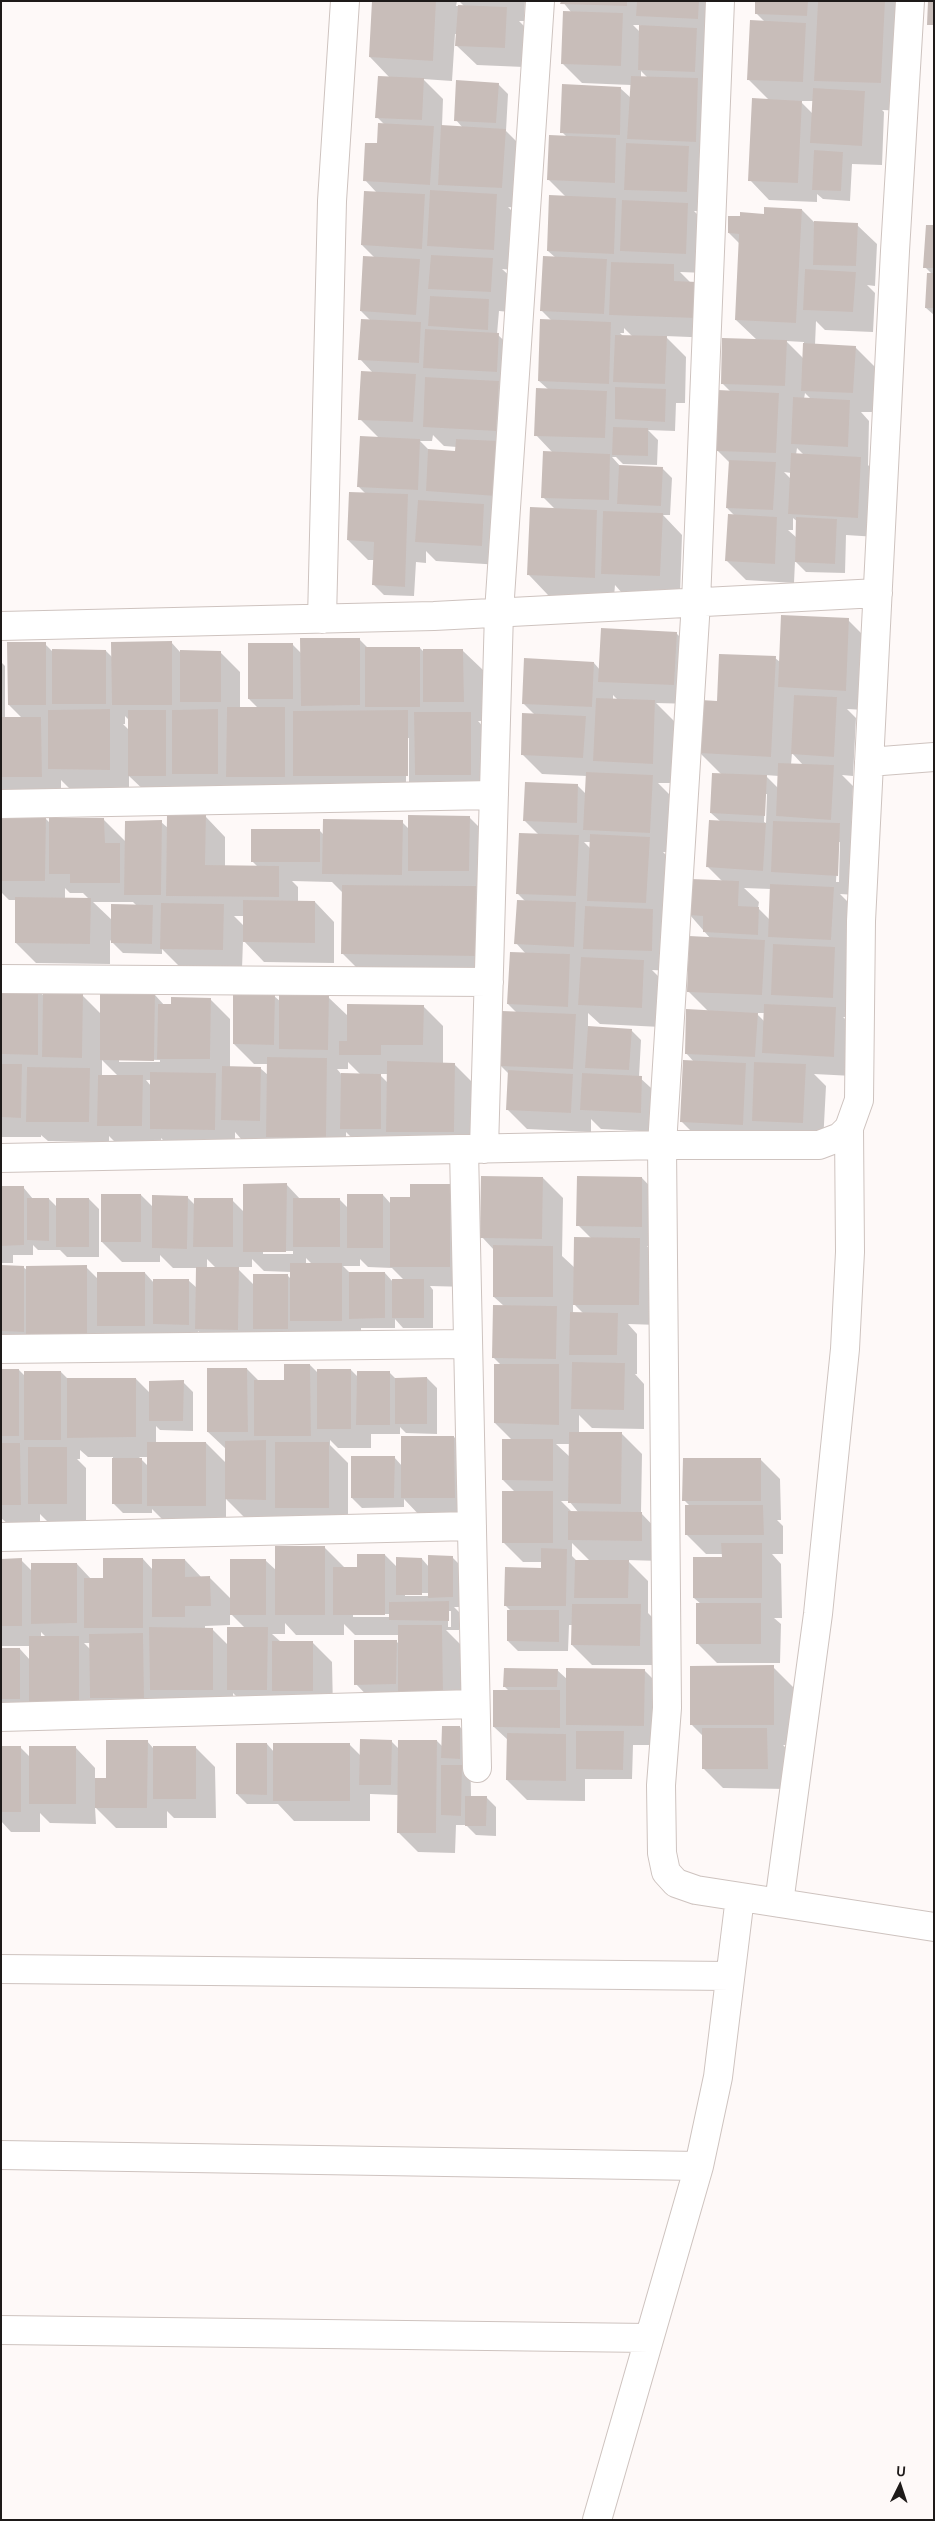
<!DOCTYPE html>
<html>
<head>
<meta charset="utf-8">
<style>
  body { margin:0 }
  #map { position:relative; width:935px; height:2521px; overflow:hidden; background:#fef9f8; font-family:"Space Grotesk",sans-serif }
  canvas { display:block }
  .frame { position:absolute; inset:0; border:2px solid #1e1a19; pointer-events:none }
  .north { position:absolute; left:875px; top:2461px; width:50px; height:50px; -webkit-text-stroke:4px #fef9f8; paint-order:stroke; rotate:4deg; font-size:14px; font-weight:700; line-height:20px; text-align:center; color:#1e1a19 }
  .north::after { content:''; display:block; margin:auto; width:18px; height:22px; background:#1e1a19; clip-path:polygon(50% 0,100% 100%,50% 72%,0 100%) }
</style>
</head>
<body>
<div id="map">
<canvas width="935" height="2521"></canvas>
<div class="frame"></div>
<div class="north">U</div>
</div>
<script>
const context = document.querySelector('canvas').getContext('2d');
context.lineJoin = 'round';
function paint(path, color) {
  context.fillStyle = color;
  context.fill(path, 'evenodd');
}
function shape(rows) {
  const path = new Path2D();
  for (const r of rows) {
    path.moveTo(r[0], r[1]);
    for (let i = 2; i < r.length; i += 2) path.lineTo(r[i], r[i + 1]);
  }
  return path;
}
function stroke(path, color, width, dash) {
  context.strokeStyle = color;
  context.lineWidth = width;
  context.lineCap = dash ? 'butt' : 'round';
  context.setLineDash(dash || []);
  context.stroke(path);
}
paint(shape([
  [373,1,457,1,456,6,464,6,459,1,525,1,524,21,519,21,526,28,524,67,477,65,457,46,457,34,455,34,452,81,423,79,443,99,442,126,463,128,456,120,498,84,508,94,506,131,525,150,522,208,508,207,516,215,513,270,502,269,513,279,510,312,499,311,497,334,518,354,515,515,492,514,504,525,501,565,436,561,426,551,426,563,416,562,414,596,384,595,374,585,375,560,368,560,348,540,366,494,358,486,379,438,360,419,373,373,360,359,371,321,361,311,375,258,362,245,377,193,365,180,384,124,377,117,390,78,370,57],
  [433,435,444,446,457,447,457,453,430,451,420,441,432,441],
  [562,1,719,1,718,38,704,37,716,49,706,211,694,211,707,224,706,273,680,272,691,283,715,338,665,336,686,357,685,403,676,403,675,431,648,430,658,440,657,465,623,464,616,457,612,457,621,467,662,468,672,478,670,515,663,515,682,535,680,595,622,593,615,585,614,597,548,595,529,575,555,509,543,497,553,453,536,435,549,390,539,381,552,321,542,311,556,258,548,251,566,197,549,180,567,137,562,132,620,88,631,98,631,85,582,83,562,63,571,12],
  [633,25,641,25,640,32],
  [641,71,648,78,641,77],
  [624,328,633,337,623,336,620,333,624,333],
  [756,1,908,1,909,111,882,110,884,112,882,165,852,164,850,201,823,199,817,194,817,202,769,200,750,180,770,101,748,79,765,22,756,13],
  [800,101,814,101,813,114],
  [802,210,814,222,857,225,877,244,875,286,867,285,875,293,873,332,825,330,816,321,815,345,855,347,875,367,873,412,861,412,869,421,868,465,880,478,877,537,846,535,845,573,806,572,795,561,794,583,746,580,726,560,735,516,727,508,730,463,717,450,731,392,722,383,757,340,736,320,740,244,729,233,765,215],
  [786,341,804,342,803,358],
  [805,393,811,399,804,399],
  [797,448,804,455,796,455],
  [784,472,791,473,791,479],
  [793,518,798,522,797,538,788,530,793,530],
  [934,226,934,315,926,308,932,274,925,267],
  [848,620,868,640,865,710,847,709,856,718,853,776,842,775,853,786,851,836,859,845,857,895,840,894,854,908,851,960,846,960,855,968,852,1017,843,1017,855,1028,853,1076,814,1074,826,1086,823,1143,773,1140,763,1131,763,1144,702,1142,682,1122,694,1062,686,1053,708,1011,688,991,710,938,690,915,722,881,708,867,721,822,711,813,722,775,700,753,718,703,775,658,780,662],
  [792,753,803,765,791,765],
  [765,775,779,776,778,788],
  [765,794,767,794,766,823,764,822],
  [838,842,840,842,839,882,836,882],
  [744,888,771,889,770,920,758,908,759,902],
  [756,1013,765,1013,765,1022],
  [676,633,696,653,694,704,656,703,675,722,672,783,658,783,672,797,669,852,663,852,669,858,671,971,652,970,663,981,661,1027,600,1024,588,1013,588,1027,631,1030,641,1040,639,1077,661,1097,660,1132,601,1129,591,1119,591,1132,527,1129,507,1109,509,1074,500,1065,517,1013,508,1004,526,954,516,943,525,901,517,893,539,835,524,820,578,786,586,794,587,776,542,774,522,754,534,714,523,703,594,663,600,670],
  [613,695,618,700,613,700],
  [584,842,591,842,591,849],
  [359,639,368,648,420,648,425,653,463,651,483,670,483,721,478,721,490,734,491,794,193,793,186,786,186,795,149,795,129,776,129,789,70,789,61,780,61,796,1,797,1,662,5,666,5,718,22,718,9,705,45,644,52,651,106,651,113,658,171,642,180,652,220,652,240,672,240,708,258,708,249,699,293,645,302,654],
  [125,716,129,720,129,730,123,724,125,724],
  [406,738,409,738,409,782,406,782],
  [206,817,225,837,225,867,258,867,252,861,320,831,324,835,402,822,409,829,469,817,489,837,504,916,503,984,371,982,342,953,343,893,332,882,292,881,298,887,298,902,315,902,334,922,334,963,264,962,243,940,242,969,181,968,162,949,162,954,123,953,110,940,110,964,36,963,16,943,16,900,9,900,2,893,1,907,1,818,45,818,50,823,104,820,126,842,161,822,168,828],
  [65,888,70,893,83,893,89,899,65,899],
  [93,902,133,902,137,906,113,921],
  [234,916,245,916,245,927],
  [1,989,38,990,44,996,82,995,101,1014,155,995,165,1006,210,999,230,1019,230,1067,260,1068,268,1075,268,1064,254,1064,234,1044,274,996,281,1002,328,997,348,1016,423,1006,443,1026,443,1064,454,1064,474,1084,473,1152,362,1148,346,1132,346,1158,242,1140,235,1132,235,1149,171,1148,161,1138,161,1145,118,1145,109,1136,109,1142,48,1141,41,1135,41,1137,1,1137],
  [119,1059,160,1060,160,1062,119,1062],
  [102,1060,118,1076,102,1076],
  [348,1062,361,1075,342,1075,337,1069,348,1069],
  [379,1074,388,1074,388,1083],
  [146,1080,151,1080,151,1086],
  [543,1178,563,1198,562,1256,575,1268,591,1238,578,1225,642,1178,661,1198,661,1246,647,1246,659,1259,659,1325,628,1324,637,1334,637,1374,635,1374,644,1384,644,1429,592,1428,579,1415,579,1433,622,1434,642,1454,641,1513,661,1534,661,1561,627,1560,648,1581,648,1613,661,1626,660,1665,592,1665,572,1645,572,1625,569,1625,568,1651,518,1651,508,1641,511,1611,505,1605,542,1569,542,1562,523,1562,503,1542,515,1492,503,1480,512,1440,495,1423,501,1365,493,1357,504,1306,494,1297,494,1250,482,1237],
  [573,1303,583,1313,573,1313],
  [556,1444,570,1444,570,1457],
  [561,1501,569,1501,579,1513,573,1513],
  [572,1543,590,1561,577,1561,572,1556],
  [286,1184,301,1200,340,1200,348,1208,383,1195,391,1204,449,1185,469,1205,469,1287,430,1286,433,1290,433,1328,403,1328,395,1319,395,1328,361,1328,361,1341,216,1349,198,1331,198,1334,119,1345,106,1333,106,1355,1,1340,1,1267,23,1267,28,1271,86,1267,98,1279,145,1273,154,1283,188,1280,197,1288,197,1268,173,1268,160,1255,160,1262,122,1262,102,1242,141,1195,154,1208,187,1197,195,1205,232,1200,244,1212],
  [263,1251,293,1251,293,1254,263,1254],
  [306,1258,312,1264,306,1264],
  [207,1259,216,1268,207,1268],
  [252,1259,264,1271,291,1272,291,1279,287,1275,254,1285,236,1267,252,1267],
  [360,1259,368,1267,392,1268,404,1280,393,1282,385,1273,351,1274,343,1266,360,1266],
  [1,1187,23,1187,33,1199,49,1199,57,1207,89,1199,99,1209,99,1257,67,1257,60,1250,38,1250,33,1245,33,1255,13,1255,13,1263,1,1263],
  [310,1365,318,1373,351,1370,358,1377,389,1372,396,1379,427,1378,437,1388,437,1434,406,1433,400,1427,400,1434,371,1434,371,1448,338,1448,330,1440,330,1445,348,1463,348,1527,246,1519,226,1499,226,1526,168,1525,152,1509,152,1513,123,1513,113,1503,113,1457,88,1457,80,1450,80,1459,77,1459,86,1468,86,1523,49,1523,40,1514,40,1524,8,1524,1,1518,1,1370,19,1370,25,1376,61,1372,68,1379,136,1379,150,1393,183,1382,193,1392,193,1431,160,1430,156,1426,156,1443,206,1443,226,1463,226,1449,208,1432,247,1369,259,1381,285,1381],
  [139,1457,148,1457,148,1466],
  [454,1437,474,1457,474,1517,422,1518,404,1499,404,1507,362,1508,352,1498,394,1457,402,1466],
  [761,1460,780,1479,781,1520,777,1520,783,1526,783,1554,772,1554,781,1564,782,1618,774,1618,781,1624,780,1663,717,1663,697,1643,701,1604,694,1598,723,1558,723,1554,706,1554,686,1534,690,1506,684,1500],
  [324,1547,344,1567,358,1568,385,1555,397,1567,422,1559,429,1567,452,1557,462,1567,463,1607,454,1607,459,1612,459,1630,446,1630,462,1646,462,1711,375,1704,356,1684,396,1641,399,1644,399,1635,355,1635,344,1624,344,1635,296,1635,285,1623,285,1634,272,1634,281,1642,312,1642,332,1662,333,1710,249,1709,233,1693,233,1710,1,1719,1,1649,20,1649,30,1660,30,1646,1,1646,1,1560,21,1560,32,1571,77,1564,91,1579,105,1579,143,1559,153,1570,185,1560,202,1578,210,1578,231,1599,265,1560,277,1571],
  [405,1593,428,1593,428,1596,405,1596],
  [448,1611,451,1611,451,1627,448,1627],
  [230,1613,246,1629,228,1645,212,1629,205,1629,205,1626,230,1625],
  [353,1614,391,1614,391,1617,353,1617],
  [41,1632,47,1638,41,1638],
  [84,1643,91,1643,91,1650],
  [773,1667,793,1687,793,1745,783,1745,787,1749,787,1789,723,1788,703,1768,703,1736,692,1725],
  [557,1670,568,1680,644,1670,664,1690,664,1745,633,1745,632,1779,585,1779,585,1801,527,1800,507,1780,508,1740,494,1727,509,1691,504,1686],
  [460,1727,470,1737,471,1797,486,1797,496,1807,496,1836,476,1835,466,1825,456,1825,455,1853,418,1852,398,1832,398,1795,370,1794,370,1821,294,1821,278,1804,247,1804,237,1794,267,1744,274,1752,350,1745,361,1756,391,1741,399,1749,437,1741,443,1747],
  [147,1741,153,1748,195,1747,215,1767,216,1818,174,1818,167,1811,167,1828,116,1828,95,1807,96,1824,50,1823,40,1813,40,1832,11,1832,1,1821,1,1747,20,1747,30,1757,76,1748,95,1768,95,1779,108,1779]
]), '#0003');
paint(shape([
  [372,1,436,1,433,61,369,57],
  [561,1,627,1,627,6,560,4],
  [637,1,699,1,698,19,636,16],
  [755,1,808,1,807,16,755,14],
  [818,1,885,1,881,83,814,81],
  [928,1,934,1,934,25,927,25],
  [458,5,507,7,505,48,455,46],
  [563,11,623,13,621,66,561,64],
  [750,20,806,23,803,82,747,80],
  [639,25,697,28,695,72,638,70],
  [378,76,424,78,422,120,375,118],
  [631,76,698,78,696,142,627,139],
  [456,80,499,83,496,123,454,121],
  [562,84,621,87,620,135,560,133],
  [813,88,865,91,862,146,810,143],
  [752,98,802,101,798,183,748,181],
  [378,123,434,126,430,185,363,181,365,143,377,143],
  [441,125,506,129,502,188,438,185],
  [549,135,616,138,615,183,547,180],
  [626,143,689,146,687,192,624,190],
  [814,150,843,152,841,191,812,190],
  [430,190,497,194,494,250,427,246],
  [364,191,425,194,422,249,361,245],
  [549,195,616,198,614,254,547,251],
  [622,200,688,203,686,254,620,251],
  [764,207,802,209,796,323,735,320,739,234,728,233,728,216,740,216,740,212,764,214],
  [814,221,858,223,856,266,813,265],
  [926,225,934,225,934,268,923,268],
  [431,255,493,258,491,292,428,289],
  [363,256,420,259,416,315,360,311],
  [543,256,607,259,604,314,540,311],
  [611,262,674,264,674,281,697,282,695,318,609,315],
  [805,269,856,272,853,312,803,310],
  [927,273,934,273,934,308,925,308],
  [430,296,489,299,488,330,428,326],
  [361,319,421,322,419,363,358,360],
  [540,319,611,322,609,384,538,381],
  [425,329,499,333,497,372,423,368],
  [615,335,667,336,665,384,613,382],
  [722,338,787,340,785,386,721,384],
  [803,343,856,346,853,393,801,391],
  [361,371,416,374,413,422,358,420],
  [425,377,499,381,496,431,423,427],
  [615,387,666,389,665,422,615,419],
  [536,388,607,391,605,438,534,436],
  [718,390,779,393,776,453,716,451],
  [793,397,850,400,848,447,791,444],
  [613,427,648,428,648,456,612,455],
  [360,436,420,439,418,490,357,487],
  [456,439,499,441,496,496,426,491,428,449,455,451],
  [543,451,610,454,609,500,541,498],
  [791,453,861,457,858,518,788,514],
  [729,460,776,462,773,510,726,508],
  [619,465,663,467,661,506,617,504],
  [349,492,408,494,405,587,372,585,374,542,347,540],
  [418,500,484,504,482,546,415,542],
  [530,507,597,510,595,578,527,575],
  [603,511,663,513,660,576,601,574],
  [728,514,777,517,775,564,725,561],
  [796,517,837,519,835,564,795,562],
  [781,615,849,618,846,691,778,687],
  [601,628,677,632,674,685,598,682],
  [300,638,360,638,360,705,301,706],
  [172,641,172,705,112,705,111,642],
  [7,642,46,642,46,705,8,705],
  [248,643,293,643,293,699,248,699],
  [365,647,420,647,420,707,365,707],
  [52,649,106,650,106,704,52,704],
  [423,649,463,649,464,702,423,702],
  [180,650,221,651,221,702,180,702],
  [719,654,776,656,771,757,699,753,701,700,717,701],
  [524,658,594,662,592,707,522,704],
  [794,695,837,697,834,757,791,754],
  [596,698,655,700,653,764,593,761],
  [227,707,285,707,285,777,226,777],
  [110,709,110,770,48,769,48,710],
  [218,709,218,774,172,774,172,710],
  [128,710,166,710,166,776,128,776],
  [408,710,408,776,293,776,293,711],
  [414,712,471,712,471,775,415,775],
  [522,713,586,716,583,758,521,755],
  [1,717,41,717,42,777,1,777],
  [778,763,834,765,831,820,776,816],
  [586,772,653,775,650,833,583,830],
  [712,773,767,775,765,816,710,813],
  [525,782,578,784,577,823,523,821],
  [167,815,206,815,205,865,279,866,279,897,166,896],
  [408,815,470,816,469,871,408,871],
  [1,816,46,817,45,881,1,881],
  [49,818,104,818,105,843,120,843,120,883,70,883,70,874,49,874],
  [323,819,403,820,402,875,322,874],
  [162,820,161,895,124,895,125,821],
  [709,820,766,823,763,871,706,867],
  [773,821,840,823,838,876,771,872],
  [251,829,320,829,320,862,251,862],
  [519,833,579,835,576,896,516,894],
  [590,834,650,837,646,903,587,901],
  [691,879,739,881,738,906,759,907,758,935,703,932,703,916,689,915],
  [770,884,834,887,831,940,768,937],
  [342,885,476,886,475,956,341,954],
  [15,897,91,898,90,944,15,943],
  [243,900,315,901,315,943,243,942],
  [517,900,576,902,574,947,514,944],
  [161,903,224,904,223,950,160,949],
  [111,904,153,905,152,944,111,943],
  [585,906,653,909,652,951,583,949],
  [689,936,765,940,762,995,687,992],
  [773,944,835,947,833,998,771,995],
  [510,952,570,954,568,1007,507,1004],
  [581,957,644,960,642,1008,578,1005],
  [1,988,38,988,38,1055,1,1054],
  [43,993,83,994,82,1058,42,1057],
  [100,993,155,994,154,1061,100,1060],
  [233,994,275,994,274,1045,233,1044],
  [279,995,329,995,328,1050,279,1049],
  [171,997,211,998,210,1059,157,1059,158,1004,171,1004],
  [347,1004,424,1005,423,1045,381,1045,381,1055,339,1055,339,1041,347,1041],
  [764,1004,836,1007,834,1057,762,1053],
  [686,1009,758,1013,755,1057,685,1054],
  [502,1011,576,1014,573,1069,499,1066],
  [588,1026,632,1029,629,1070,585,1068],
  [267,1057,327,1058,326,1138,266,1137],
  [683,1060,746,1063,743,1125,680,1122],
  [387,1061,455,1063,454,1132,386,1132],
  [754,1062,806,1064,803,1123,752,1121],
  [1,1064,22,1064,21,1118,1,1117],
  [222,1066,261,1067,260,1121,221,1120],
  [27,1067,90,1068,89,1122,26,1122],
  [508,1070,573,1074,571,1113,506,1110],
  [150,1072,216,1073,215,1130,150,1129],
  [341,1073,381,1074,381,1129,340,1129],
  [582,1073,642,1076,641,1113,580,1110],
  [98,1075,143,1075,142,1126,97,1126],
  [481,1176,543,1177,542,1239,480,1238],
  [577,1176,642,1177,642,1227,576,1226],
  [287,1183,286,1252,243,1252,243,1184],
  [410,1184,450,1184,450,1267,390,1267,390,1197,410,1197],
  [1,1186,24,1186,24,1245,1,1246],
  [101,1194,141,1194,141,1242,101,1242],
  [347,1194,383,1194,383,1248,347,1248],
  [152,1195,188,1196,187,1249,152,1248],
  [27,1198,49,1198,49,1241,27,1240],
  [56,1198,89,1198,89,1247,56,1247],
  [194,1198,233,1198,233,1247,193,1247],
  [293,1198,340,1198,340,1247,293,1247],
  [574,1237,640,1238,639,1305,573,1305],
  [493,1245,553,1246,553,1297,493,1297],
  [290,1263,342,1263,342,1321,290,1321],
  [1,1265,24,1266,24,1332,1,1331],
  [87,1265,87,1336,26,1336,26,1266],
  [196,1267,239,1267,238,1330,195,1329],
  [97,1272,145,1272,145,1326,97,1326],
  [349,1272,385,1272,385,1318,349,1319],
  [253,1274,288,1274,288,1329,253,1329],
  [153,1279,189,1279,189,1325,153,1324],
  [392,1279,424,1279,424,1318,392,1318],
  [493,1305,557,1306,556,1359,492,1358],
  [570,1312,618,1313,617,1355,569,1355],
  [572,1362,625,1363,624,1410,571,1409],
  [284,1364,310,1364,311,1436,254,1436,254,1380,284,1380],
  [494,1364,559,1364,559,1425,494,1423],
  [207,1368,247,1368,248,1432,207,1432],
  [1,1369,19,1369,19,1436,1,1436],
  [317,1369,351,1369,351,1429,317,1429],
  [24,1371,61,1371,61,1440,24,1440],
  [357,1371,390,1371,390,1425,356,1425],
  [427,1377,427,1424,395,1424,395,1378],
  [67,1378,136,1378,136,1437,67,1438],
  [184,1380,183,1421,149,1421,149,1381],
  [569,1432,622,1432,621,1504,568,1503],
  [401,1436,454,1436,455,1498,401,1498],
  [502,1439,553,1439,553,1481,502,1480],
  [266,1440,266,1500,225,1499,225,1441],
  [147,1442,206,1442,206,1506,147,1506],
  [275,1442,329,1442,329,1508,275,1508],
  [1,1443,20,1443,21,1505,1,1505],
  [28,1447,67,1447,67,1504,28,1504],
  [351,1456,395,1456,394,1498,351,1498],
  [112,1458,142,1458,142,1504,112,1504],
  [683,1458,761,1458,761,1501,682,1501],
  [502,1491,553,1491,553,1543,502,1543],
  [685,1505,763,1505,764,1535,685,1535],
  [568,1511,642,1512,642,1541,568,1540],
  [721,1543,762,1543,762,1598,693,1598,693,1557,722,1557],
  [275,1546,325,1546,325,1615,275,1615],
  [541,1548,567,1549,566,1606,504,1606,505,1567,541,1568],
  [357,1554,385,1554,385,1615,333,1615,333,1567,357,1567],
  [428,1555,453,1556,453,1597,428,1598],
  [396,1557,422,1558,422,1595,396,1595],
  [22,1558,22,1626,1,1626,1,1559],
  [103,1558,143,1558,143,1628,84,1628,84,1578,103,1578],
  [152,1559,185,1559,185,1577,210,1576,211,1606,185,1606,185,1617,152,1617],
  [230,1559,266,1559,266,1615,230,1615],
  [575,1560,629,1560,628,1598,574,1598],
  [31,1563,77,1563,77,1623,31,1624],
  [449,1601,449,1621,389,1620,389,1602],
  [696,1603,761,1603,761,1644,696,1644],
  [572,1604,641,1604,640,1646,571,1645],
  [507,1610,559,1610,559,1642,507,1641],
  [398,1625,442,1625,443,1692,398,1692],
  [149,1627,213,1628,213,1690,150,1690],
  [227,1627,268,1627,267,1690,227,1690],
  [143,1633,144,1698,90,1698,89,1634],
  [29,1636,79,1636,79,1703,29,1703],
  [354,1640,397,1640,396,1684,354,1685],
  [272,1641,313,1641,313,1691,272,1691],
  [1,1648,20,1648,20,1699,1,1699],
  [774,1665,774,1725,690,1725,690,1666],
  [504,1668,558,1669,557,1687,503,1687],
  [566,1668,645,1669,644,1726,566,1725],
  [493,1690,560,1690,560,1728,493,1727],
  [442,1726,460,1726,460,1759,441,1758],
  [702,1728,767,1728,768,1769,702,1769],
  [576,1731,624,1731,623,1770,576,1769],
  [507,1733,566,1734,566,1781,506,1780],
  [360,1739,392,1740,391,1785,359,1785],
  [106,1740,148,1740,147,1808,95,1808,95,1778,106,1778],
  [398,1740,437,1740,436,1833,397,1833],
  [236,1743,267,1743,267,1795,236,1794],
  [273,1743,350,1743,350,1801,273,1801],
  [1,1746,21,1746,21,1812,1,1812],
  [29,1746,76,1746,76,1804,29,1804],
  [153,1746,196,1746,196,1799,153,1799],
  [441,1765,462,1765,461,1816,441,1815],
  [465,1796,487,1796,486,1826,465,1826]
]), '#c8bdb9');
const street = shape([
  [720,1,696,602,662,1145,667,1708,661,1785,662,1853,666,1872,676,1883,696,1890,934,1927],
  [322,619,332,201,345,1],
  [1,626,434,616,878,593],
  [869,762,934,757],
  [1,804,494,795],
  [1,979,489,982],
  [464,1149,477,1768],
  [484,1149,499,612,540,1],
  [1,1158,662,1145,819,1145,840,1137,849,1128,859,1100,861,921,895,251,910,1],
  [1,1349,468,1344],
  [1,1537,472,1526],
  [1,1717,475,1704],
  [779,1903,818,1614,845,1349,850,1252,849,1128],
  [1,1969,730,1976],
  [1,2155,699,2166],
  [1,2330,649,2338],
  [597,2520,699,2166,718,2077,740,1897]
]);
stroke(street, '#cec3bf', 30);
stroke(street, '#fff', 28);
</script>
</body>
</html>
